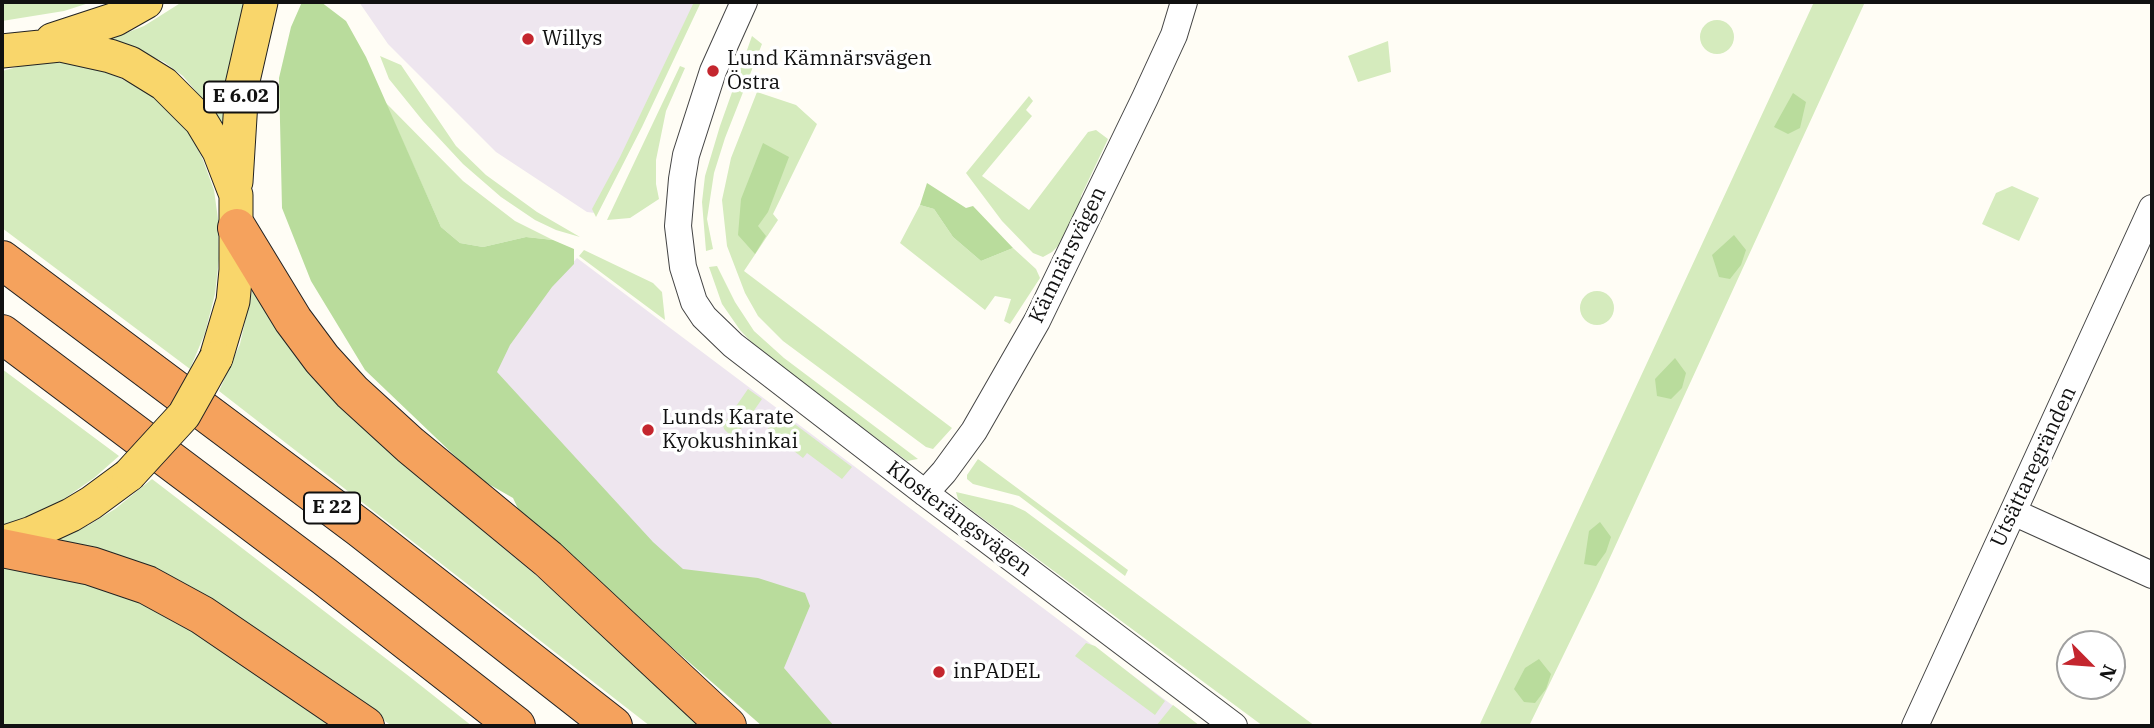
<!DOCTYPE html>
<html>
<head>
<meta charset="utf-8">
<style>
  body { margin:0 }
  #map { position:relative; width:2154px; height:728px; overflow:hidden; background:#fffdf5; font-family:"IBM Plex Serif",serif }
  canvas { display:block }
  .frame { position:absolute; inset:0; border:4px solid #111; pointer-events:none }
  .north { position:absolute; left:2056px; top:630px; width:70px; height:70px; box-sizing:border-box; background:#fff; border:2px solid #a0a0a0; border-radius:50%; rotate:115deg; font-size:19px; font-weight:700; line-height:28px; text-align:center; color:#111 }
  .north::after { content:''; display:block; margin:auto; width:24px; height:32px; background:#c4262e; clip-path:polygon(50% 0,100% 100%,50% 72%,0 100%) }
</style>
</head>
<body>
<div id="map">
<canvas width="2154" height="728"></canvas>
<div class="frame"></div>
<div class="north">N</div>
</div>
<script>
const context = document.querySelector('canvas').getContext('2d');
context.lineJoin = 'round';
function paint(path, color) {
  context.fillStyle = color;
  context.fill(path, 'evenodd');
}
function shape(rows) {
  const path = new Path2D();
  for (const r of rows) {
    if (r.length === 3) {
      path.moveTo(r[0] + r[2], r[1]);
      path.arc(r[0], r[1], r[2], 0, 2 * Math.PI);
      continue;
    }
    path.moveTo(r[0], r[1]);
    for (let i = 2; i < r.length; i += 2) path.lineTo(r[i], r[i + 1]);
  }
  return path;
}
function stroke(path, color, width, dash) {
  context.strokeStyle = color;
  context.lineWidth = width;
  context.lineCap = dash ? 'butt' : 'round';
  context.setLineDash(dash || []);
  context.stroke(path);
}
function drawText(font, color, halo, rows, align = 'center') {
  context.font = font + ' "IBM Plex Serif",serif';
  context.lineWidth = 7;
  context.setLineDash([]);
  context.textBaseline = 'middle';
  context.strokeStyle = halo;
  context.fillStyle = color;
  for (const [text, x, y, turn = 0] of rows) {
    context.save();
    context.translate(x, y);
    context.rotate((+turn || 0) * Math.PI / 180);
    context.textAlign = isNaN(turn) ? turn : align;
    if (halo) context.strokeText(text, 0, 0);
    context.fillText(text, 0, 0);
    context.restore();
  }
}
paint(shape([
  [359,2,697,2,595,213,587,212,496,152,388,44],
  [577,258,1200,726,820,726,482,362]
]), '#eee6ef');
paint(shape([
  [2,2,92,2,64,11,2,21],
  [182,2,246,2,226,133,211,109,183,76,164,62,111,39,144,26],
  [694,2,701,2,642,127,596,217,592,209,620,157],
  [1814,2,1865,2,1596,588,1529,726,1479,726],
  [1717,37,17],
  [752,36,762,44,725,138,714,173,707,219,713,249,706,251,702,202,705,176,720,126],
  [1388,41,1391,72,1358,82,1348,56],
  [380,56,401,65,456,146,486,175,537,212,580,237,556,230,535,220,501,197,463,164,423,121,389,79],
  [37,62,74,63,107,72,136,86,167,106,191,135,203,160,214,190,218,219,219,259,215,294,205,333,190,369,2,228,2,71],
  [680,66,685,68,666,111,656,160,656,184,659,199,630,218,607,220],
  [757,92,796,105,817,124,773,214,778,220,744,271,952,428,933,449,926,447,783,341,758,316,745,293,727,246,722,200,731,158],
  [1029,96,1033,101,1026,110,1032,116,982,176,1029,210,1088,132,1096,130,1108,139,1081,196,1081,203,1066,238,1052,252,1043,257,1033,253,1002,221,966,173],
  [385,102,463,181,515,221,553,240,526,237,483,247,460,243,441,227],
  [2012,186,2039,198,2019,241,1982,224,1996,193],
  [920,205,934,209,953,237,981,261,1013,248,1036,269,1040,278,1010,324,1004,321,1011,299,995,296,985,310,900,243],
  [584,250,653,283,662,292,665,320,579,256],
  [717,266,735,302,754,331,784,358,918,459,907,461,758,349,740,330,722,304,709,267],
  [253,286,348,414,391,454,587,618,707,726,650,726,219,391,240,344],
  [1597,308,17],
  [2,369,119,456,94,478,61,501,28,517,2,525],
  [748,389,762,399,734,439,724,429,723,425],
  [780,413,852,467,842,479,807,453,803,458,767,430],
  [978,459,1128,570,1125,576,1019,496,973,484,967,479,967,475],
  [152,479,410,677,472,726,392,726,189,586,144,564,56,540,89,525,115,509],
  [956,492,1012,505,1025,511,1315,726,1263,726,966,506,958,499],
  [2,568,59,572,150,603,344,726,2,726],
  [1086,643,1095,646,1165,701,1155,715,1075,656],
  [1173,705,1200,726,1156,726]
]), '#d5ebbd');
paint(shape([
  [302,2,321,2,346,21,366,57,441,227,460,243,483,247,526,237,553,240,574,249,574,264,552,287,510,345,497,372,653,542,683,569,758,578,805,593,810,606,784,668,834,726,762,726,521,515,513,498,478,478,365,370,311,281,282,208,279,78,291,27],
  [1793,93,1806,102,1800,128,1788,134,1774,127],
  [763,143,789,157,768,212,758,226,766,236,755,254,738,235,741,199],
  [927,183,966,208,973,206,1013,248,981,261,953,237,934,209,920,205],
  [1734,235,1746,250,1741,265,1730,279,1719,277,1712,255],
  [1675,358,1686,373,1682,388,1671,399,1657,396,1655,379],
  [1600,522,1611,537,1606,552,1596,566,1584,564,1589,531],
  [1539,659,1551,674,1546,689,1535,703,1524,702,1514,689,1525,668]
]), '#b9dc9c');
const minor = shape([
  [744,2,713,71,686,155,682,179,678,226,683,267,694,302,704,317,733,345,925,493,1234,726],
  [925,493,944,472,974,431,1037,321,1145,98,1174,35,1184,2],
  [2013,512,2152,575],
  [1915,726,2152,208]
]);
const major = shape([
  [52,40,116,19,146,2],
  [2,51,60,45,110,56,130,63,164,84,201,121,219,151,236,195,236,270,233,301,216,358],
  [236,182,242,85,261,2],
  [2,543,32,533,71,515,91,503,129,475]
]);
const highway = shape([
  [237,228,293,320,322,359,352,392,410,445,548,559,727,726],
  [2,260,360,528,613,726],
  [2,334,324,576,516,726],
  [2,548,91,566,147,585,202,615,365,726]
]);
stroke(minor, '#444', 28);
stroke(major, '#222', 35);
stroke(highway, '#222', 40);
stroke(minor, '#fff', 26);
stroke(major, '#f9d66b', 33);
stroke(highway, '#f5a25d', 38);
const majorBridge = shape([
  [129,475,184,415,216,358]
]);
stroke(majorBridge, '#222', 35, []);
stroke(majorBridge, '#f9d66b', 33);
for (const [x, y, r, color] of [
  [528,39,7,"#c4262e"],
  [713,71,7,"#c4262e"],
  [648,430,7,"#c4262e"],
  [939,672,7,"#c4262e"]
]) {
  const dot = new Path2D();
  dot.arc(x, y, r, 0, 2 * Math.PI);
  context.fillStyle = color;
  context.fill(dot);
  stroke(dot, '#fff', 2.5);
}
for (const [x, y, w] of [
  [241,97,74],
  [332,508,56]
]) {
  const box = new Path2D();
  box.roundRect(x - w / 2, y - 15.5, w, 31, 5);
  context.fillStyle = '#fff';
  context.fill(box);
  stroke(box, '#111', 2);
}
drawText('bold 19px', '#111', null, [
  ["E 6.02",241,97],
  ["E 22",332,508]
]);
drawText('21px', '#111', '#fff', [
  ["Willys",542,39],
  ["Lund Kämnärsvägen",727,59],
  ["Östra",727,83],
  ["Lunds Karate",662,418],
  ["Kyokushinkai",662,442],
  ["inPADEL",953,672]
], 'left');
drawText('21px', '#111', '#fff', [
  ["Kämnärsvägen",1068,255,-64],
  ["Utsättaregränden",2034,467,-65],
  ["Klosterängsvägen",959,519,37]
]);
</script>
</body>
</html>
